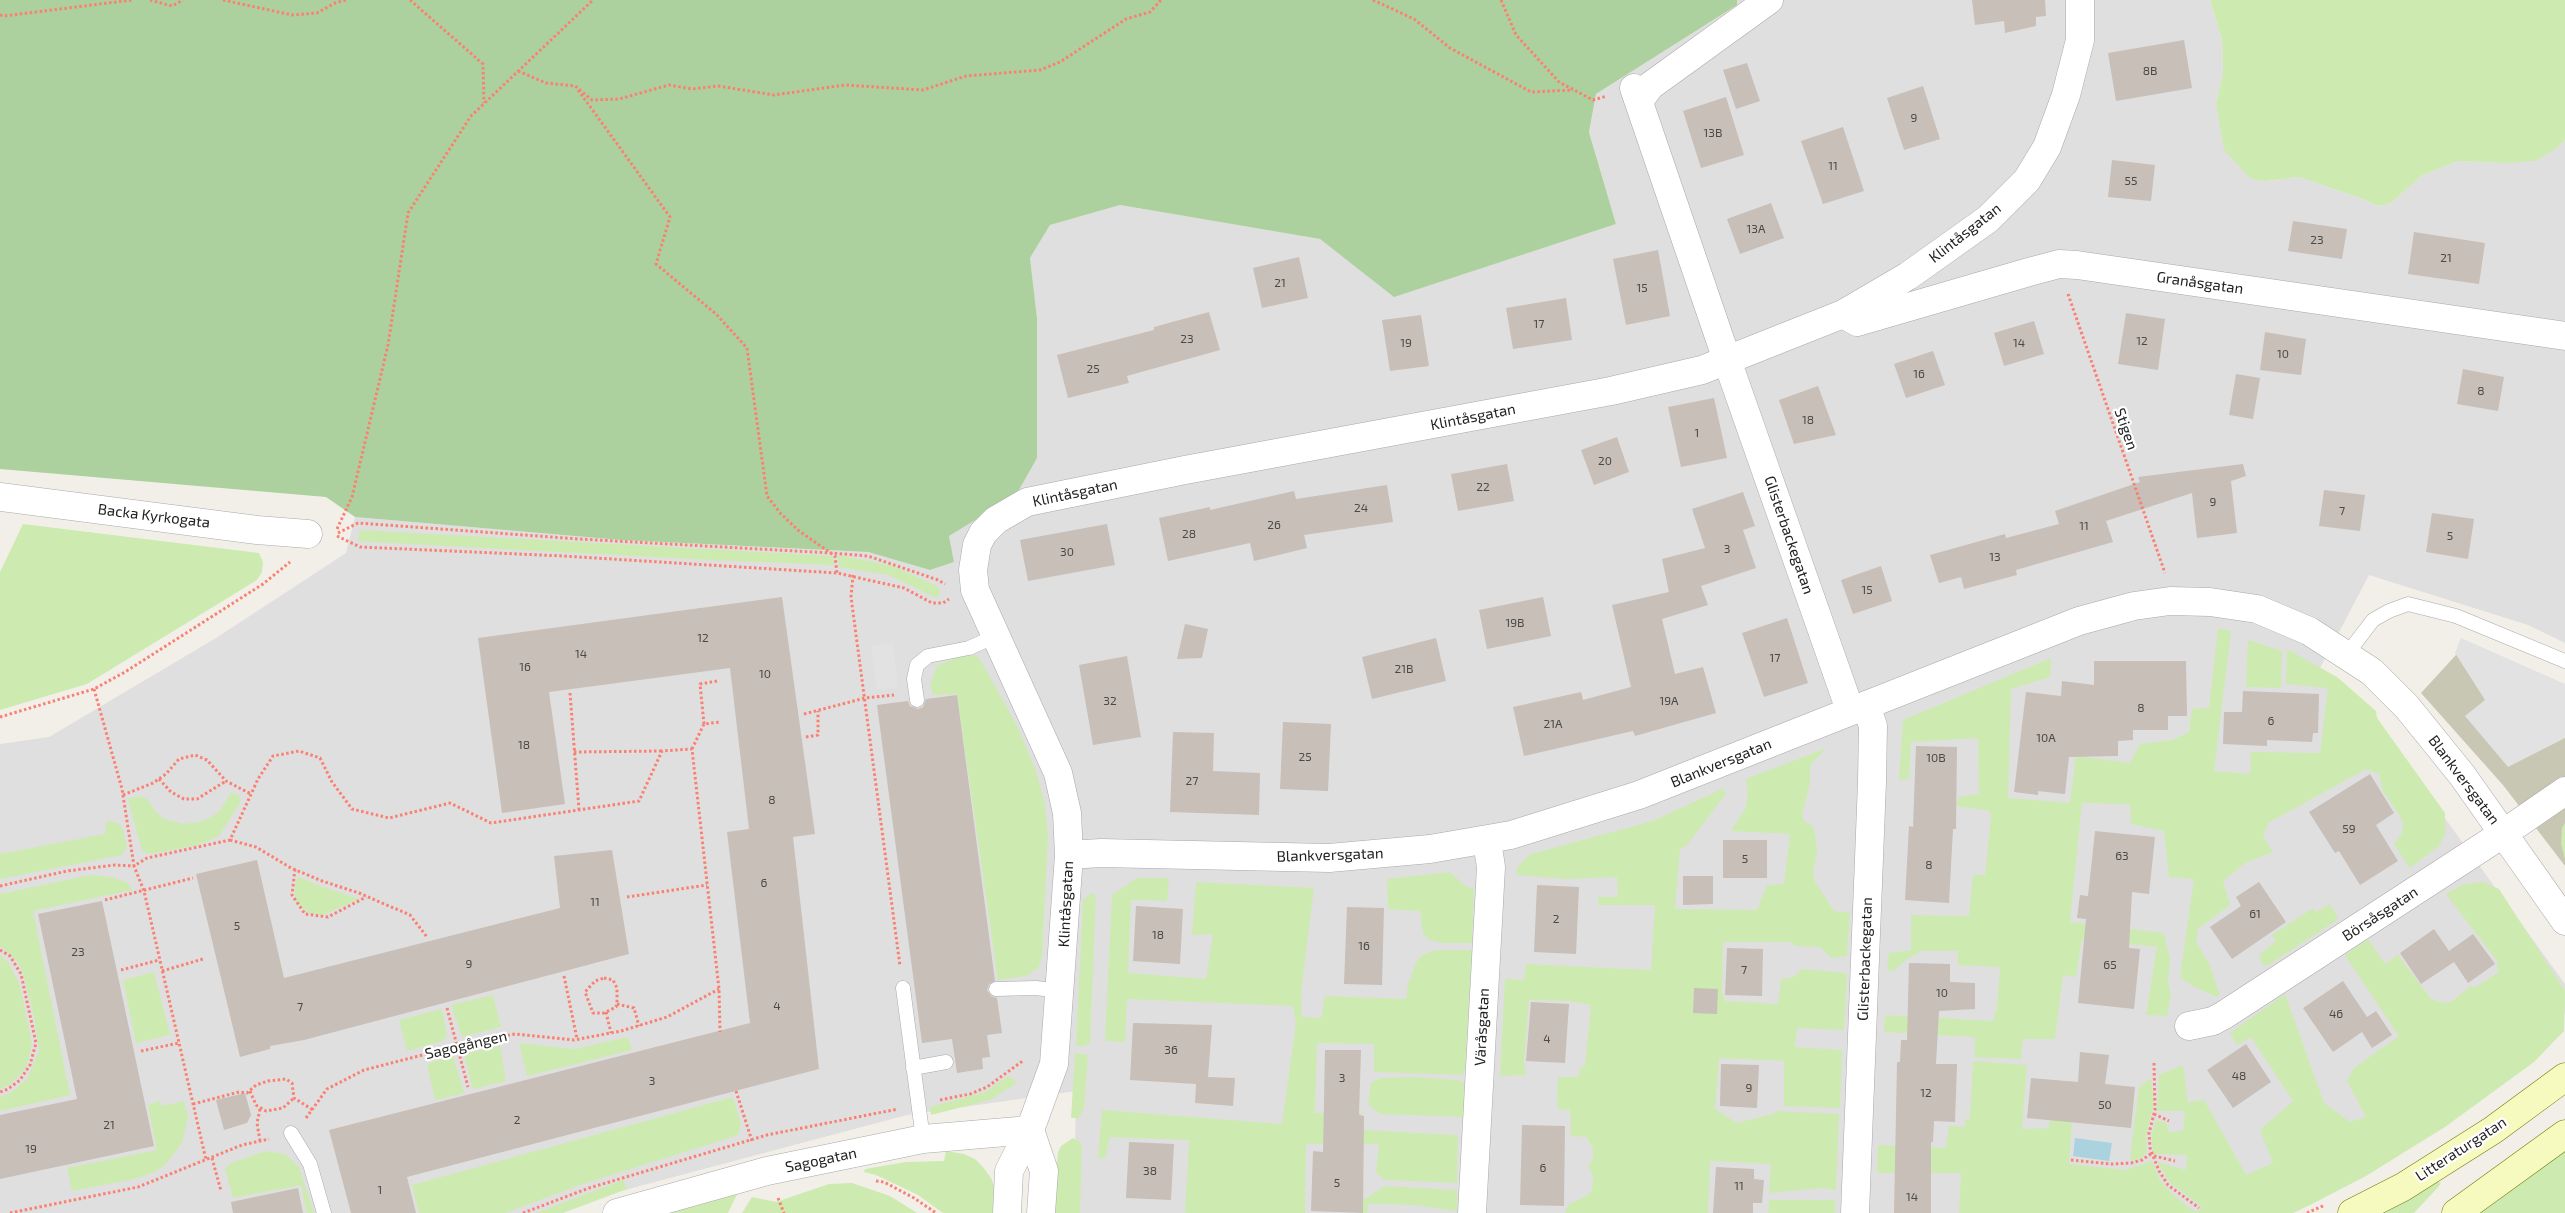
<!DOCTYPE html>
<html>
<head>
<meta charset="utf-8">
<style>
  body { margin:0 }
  canvas { display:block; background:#f2efe9 }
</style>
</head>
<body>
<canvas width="2565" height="1213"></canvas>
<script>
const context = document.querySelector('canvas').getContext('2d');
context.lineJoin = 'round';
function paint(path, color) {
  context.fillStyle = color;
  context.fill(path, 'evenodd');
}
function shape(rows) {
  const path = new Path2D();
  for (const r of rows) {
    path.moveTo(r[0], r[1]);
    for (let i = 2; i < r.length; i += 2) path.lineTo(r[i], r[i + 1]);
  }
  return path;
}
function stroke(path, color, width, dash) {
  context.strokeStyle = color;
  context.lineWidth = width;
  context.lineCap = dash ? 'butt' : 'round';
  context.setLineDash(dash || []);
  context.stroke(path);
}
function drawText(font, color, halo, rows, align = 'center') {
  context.font = font + ' "Exo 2",sans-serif';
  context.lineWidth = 4.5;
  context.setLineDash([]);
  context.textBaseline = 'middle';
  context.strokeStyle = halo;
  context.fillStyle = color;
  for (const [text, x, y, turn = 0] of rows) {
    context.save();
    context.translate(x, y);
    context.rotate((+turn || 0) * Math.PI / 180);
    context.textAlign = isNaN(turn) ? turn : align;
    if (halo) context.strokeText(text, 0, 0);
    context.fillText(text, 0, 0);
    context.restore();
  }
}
paint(shape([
  [1737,0,2210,0,2222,40,2223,73,2216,104,2267,181,2299,177,2366,200,2377,206,2391,203,2421,176,2458,161,2504,163,2557,148,2565,140,2565,643,2528,625,2369,575,2318,672,2358,698,2565,984,2565,1013,2277,1213,1074,1213,1076,1091,907,1115,576,1203,547,1213,0,1213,0,744,49,737,216,638,346,553,355,517,621,540,868,552,930,570,954,562,949,536,979,516,1037,458,1037,318,1030,258,1050,225,1120,205,1320,239,1394,296,1616,224,1589,131,1596,94,1737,5]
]), '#e0dfdf');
paint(shape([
  [2466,644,2565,686,2565,866,2503,785,2421,693]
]), '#c7c7b4');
paint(shape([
  [2210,0,2565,0,2565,140,2557,148,2535,161,2504,163,2458,161,2421,176,2391,203,2377,206,2366,200,2299,177,2267,181,2256,180,2249,177,2224,150,2216,104,2223,73,2222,40],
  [23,524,259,553,263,562,262,572,257,580,87,684,0,710,0,572],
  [360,530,833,556,835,562,833,565,711,560,372,542,358,541],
  [837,555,893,566,937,586,940,591,939,596,936,598,889,575,839,567],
  [2218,628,2231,631,2214,771,2250,774,2251,752,2320,753,2328,688,2286,684,2287,649,2337,677,2376,711,2377,718,2445,813,2445,834,2439,846,2410,868,2394,844,2402,833,2403,824,2400,816,2383,791,2379,774,2366,769,2268,823,2263,837,2273,852,2245,863,2223,881,2230,905,2198,929,2196,942,2210,965,2220,996,2214,996,2191,985,2180,977,2194,879,2169,877,2164,831,2131,824,2130,804,2082,803,2070,922,2164,933,2170,959,2168,982,2171,993,2167,1016,2146,1015,2157,947,2082,939,2076,977,2063,975,2055,1039,2023,1039,2021,1059,1974,1057,1975,1037,1884,1032,1885,1015,1993,1021,1997,1008,2000,967,1958,965,1958,951,1921,951,1907,959,1895,970,1890,971,1887,968,1889,953,1911,950,1911,915,1969,916,1973,875,1985,875,1991,817,1990,811,1956,806,1959,797,1979,794,1978,738,1911,742,1909,779,1899,780,1903,720,2051,658,2050,677,2011,689,2008,798,2070,803,2076,756,2130,763,2140,744,2172,740,2189,732,2192,709,2209,708],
  [2248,640,2282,651,2281,688,2246,687],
  [974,655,980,659,1016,724,1036,771,1045,805,1048,837,1042,956,1039,967,1026,976,998,980,957,694,933,695,930,686,937,665,962,656],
  [1827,748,1810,765,1810,783,1802,815,1804,821,1813,826,1816,839,1817,853,1813,872,1815,882,1834,911,1850,913,1847,956,1831,958,1820,947,1796,946,1789,942,1723,942,1722,992,1725,1001,1778,1004,1781,979,1794,977,1802,969,1847,973,1844,1030,1797,1028,1795,1047,1842,1050,1840,1108,1784,1106,1784,1061,1719,1058,1715,1109,1737,1123,1773,1114,1777,1111,1839,1114,1836,1190,1822,1188,1769,1193,1771,1164,1710,1161,1708,1213,1565,1213,1569,1204,1588,1195,1592,1190,1593,1176,1588,1165,1593,1160,1593,1149,1587,1137,1571,1136,1570,1110,1557,1109,1558,1077,1578,1077,1580,1069,1585,1065,1591,1005,1569,1001,1529,1000,1524,1061,1526,1075,1500,1076,1505,979,1524,980,1526,964,1651,970,1655,905,1598,905,1598,897,1618,897,1617,877,1567,879,1516,875,1518,866,1531,854,1653,821,1724,788,1725,795,1686,846,1680,849,1675,909,1757,910,1767,885,1784,884,1790,834,1731,831,1745,809,1748,794,1746,779],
  [231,793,239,795,241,801,219,836,198,845,177,849,150,854,142,851,128,799,139,796,147,799,156,812,164,819,184,824,204,821,219,812],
  [110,821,120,824,123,830,127,846,122,855,0,879,0,854,105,834,106,822],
  [2565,823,2565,859,2561,844,2562,828],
  [1450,872,1464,885,1474,889,1472,943,1442,943,1430,940,1423,934,1420,911,1388,909,1387,879],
  [90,875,112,877,128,883,132,890,33,911,70,1095,0,1111,0,1097,10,1093,27,1079,39,1051,34,1017,23,973,18,962,0,946,0,894],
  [299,877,323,887,359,899,323,915,309,913,297,903,295,896,295,883],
  [1137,878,1169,878,1167,901,1131,900,1128,973,1206,979,1213,934,1192,935,1196,882,1314,888,1301,993,1302,1017,1321,1018,1325,996,1406,999,1408,984,1416,963,1422,955,1436,950,1472,950,1465,1070,1462,1075,1374,1072,1374,1044,1317,1043,1315,1113,1362,1113,1361,1130,1458,1135,1457,1183,1384,1180,1376,1172,1379,1144,1306,1144,1305,1213,1185,1213,1189,1140,1110,1137,1105,1158,1098,1158,1102,1110,1282,1124,1296,1023,1293,1006,1127,999,1125,1042,1105,1041,1112,895],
  [2483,882,2499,889,2565,991,2564,1031,2534,1062,2445,1127,2366,1176,2312,1204,2293,1213,1959,1213,1961,1173,1877,1173,1878,1145,1946,1148,1949,1126,1965,1127,1965,1119,1970,1119,1973,1061,2027,1065,2022,1129,2049,1128,2050,1117,2072,1122,2069,1164,2126,1170,2152,1161,2160,1180,2170,1192,2193,1211,2199,1211,2201,1206,2170,1183,2157,1162,2186,1170,2187,1155,2154,1154,2153,1151,2151,1136,2156,1120,2167,1123,2168,1132,2183,1131,2185,1111,2157,1111,2159,1075,2183,1065,2188,1102,2204,1100,2246,1175,2273,1163,2260,1130,2293,1101,2251,1037,2237,1045,2230,1033,2285,994,2324,1103,2350,1122,2366,1117,2347,1081,2354,1068,2399,1036,2345,955,2368,939,2385,964,2398,955,2431,999,2444,1003,2451,1002,2471,986,2474,988,2499,972,2496,965,2498,962,2446,894,2464,884],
  [1092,893,1096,895,1090,1044,1080,1047,1076,1045,1083,900],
  [2330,904,2338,918,2334,922,2267,966,2262,964,2259,955,2276,941,2272,935,2313,908,2316,912],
  [0,955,8,962,20,985,32,1044,27,1065,22,1073,9,1085,0,1089],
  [154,972,170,1035,136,1043,123,980],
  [493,995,501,1027,462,1037,451,1005],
  [442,1009,447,1036,442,1041,407,1051,399,1020],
  [628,1037,632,1050,527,1076,519,1043,575,1049],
  [500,1046,506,1081,473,1089,464,1054],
  [1075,1053,1088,1055,1084,1108,1079,1118,1071,1118],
  [453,1056,464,1093,435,1100,427,1064],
  [1009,1076,1017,1083,990,1100,931,1115,930,1107,985,1092],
  [1412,1077,1459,1080,1464,1083,1464,1117,1380,1114,1368,1104,1371,1083,1380,1078],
  [2151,1078,2154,1105,2146,1136,2147,1151,2141,1159,2132,1161,2130,1158,2139,1087],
  [733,1097,741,1125,738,1135,580,1185,505,1213,419,1213,412,1185],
  [159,1101,162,1106,184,1101,188,1117,182,1143,166,1164,155,1172,134,1179,72,1191,67,1168,157,1150,148,1105],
  [1073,1138,1080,1142,1082,1146,1080,1213,1052,1213,1058,1152,1061,1146],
  [2565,1148,2565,1213,2477,1213],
  [266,1151,285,1154,299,1167,314,1213,307,1213,301,1185,233,1198,225,1168,231,1163],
  [946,1151,964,1154,975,1159,983,1167,991,1178,995,1188,995,1213,943,1213,918,1195,876,1175,864,1172,865,1169,906,1162,944,1161],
  [623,1180,627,1189,563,1213,536,1213],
  [2437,1180,2441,1184,2414,1213,2376,1213],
  [852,1183,890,1196,917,1213,742,1213,752,1197,776,1202,829,1184],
  [1385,1186,1457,1190,1457,1211,1415,1205,1368,1204,1367,1213,1361,1213,1362,1201],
  [737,1194,728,1213,664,1213],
  [1769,1200,1835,1200,1835,1213,1768,1213]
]), '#cdebb0');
paint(shape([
  [0,0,1737,0,1737,5,1596,94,1589,132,1616,224,1394,297,1320,239,1120,205,1050,225,1030,258,1037,318,1037,458,1016,495,949,536,954,562,930,570,868,552,621,540,355,517,326,497,0,469]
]), '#add19e');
paint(shape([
  [2461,638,2565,684,2565,738,2508,767,2465,716,2485,700,2455,653],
  [893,643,898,687,877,689,871,646]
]), '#e2e2e2');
paint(shape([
  [2075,1138,2112,1143,2109,1161,2073,1156]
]), '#aad3df');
paint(shape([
  [1972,0,2045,0,2046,16,2036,17,2036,26,2005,33,2004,21,1975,25],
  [2184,40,2192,88,2116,101,2108,53],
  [1747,63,1760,101,1736,109,1723,70],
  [1923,86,1940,139,1904,150,1887,98],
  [1726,97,1744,155,1701,168,1683,111],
  [1843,127,1864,191,1823,204,1801,141],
  [2112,160,2155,165,2151,201,2108,197],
  [1771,203,1784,238,1740,254,1727,219],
  [2293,221,2347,229,2342,259,2288,251],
  [2414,232,2485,243,2479,284,2408,274],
  [1658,250,1670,316,1626,325,1613,259],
  [1299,257,1308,298,1262,308,1253,268],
  [1566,298,1572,340,1513,349,1506,308],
  [1209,312,1220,350,1127,376,1129,383,1068,398,1057,355,1154,330,1154,327],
  [2126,313,2165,319,2158,370,2118,364],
  [1421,315,1429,366,1390,371,1382,320],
  [2034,321,2044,354,2004,366,1994,333],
  [2265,332,2306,339,2301,375,2260,370],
  [1933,351,1945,385,1906,398,1894,364],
  [2463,369,2504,377,2498,411,2457,404],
  [2236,374,2260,378,2253,419,2229,415],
  [1818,386,1836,435,1794,444,1779,400],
  [1714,398,1727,458,1681,467,1668,407],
  [1617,437,1629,472,1594,485,1581,450],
  [1507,464,1514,501,1458,511,1451,474],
  [2243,464,2246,476,2231,481,2237,533,2197,538,2192,493,2106,521,2113,542,2016,570,2017,575,1964,589,1961,577,1939,583,1930,555,2005,534,2006,538,2059,524,2055,511,2140,482,2138,477],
  [1387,485,1393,522,1304,535,1307,548,1254,561,1250,543,1168,561,1159,518,1210,507,1210,510,1294,491,1296,499],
  [2324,490,2365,495,2360,531,2319,526],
  [1743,492,1755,526,1743,530,1756,568,1701,586,1708,605,1662,619,1675,674,1703,667,1716,713,1635,736,1633,731,1524,756,1513,707,1581,692,1583,700,1631,687,1612,605,1669,592,1662,559,1705,548,1692,509],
  [2432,513,2474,519,2468,559,2426,552],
  [1107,524,1115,565,1028,581,1020,540],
  [1881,566,1892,601,1853,614,1841,580],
  [782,597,815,834,793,837,819,1069,407,1177,416,1213,351,1213,329,1130,750,1023,727,832,749,829,730,668,549,692,565,804,502,813,478,638],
  [1543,597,1551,636,1487,649,1479,610],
  [1787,618,1808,683,1764,697,1742,633],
  [1185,624,1208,629,1202,658,1177,659],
  [1436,638,1446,681,1372,699,1362,657],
  [1127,656,1141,737,1093,745,1079,665],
  [2094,661,2186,661,2187,716,2168,716,2168,730,2133,730,2133,740,2118,741,2118,756,2069,757,2065,794,2038,791,2038,795,2014,792,2026,692,2061,696,2062,681,2094,685],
  [2243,691,2319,694,2318,733,2313,733,2312,742,2267,740,2267,746,2223,744,2224,712,2242,712],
  [957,695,995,981,989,984,987,990,991,996,997,998,1002,1033,987,1035,990,1057,982,1058,983,1069,957,1073,952,1039,922,1043,877,705,908,701,910,706,918,709,923,707,926,699],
  [1283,722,1331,724,1328,791,1280,789],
  [1173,732,1214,733,1213,771,1260,773,1259,815,1170,812],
  [1916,746,1957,747,1956,829,1953,829,1949,903,1905,900,1909,826,1913,827],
  [2370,774,2394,813,2376,825,2398,861,2360,885,2339,851,2335,853,2309,812],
  [2095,831,2155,837,2149,894,2132,892,2129,948,2140,949,2134,1009,2078,1003,2086,919,2077,918,2080,895,2088,896],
  [1723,840,1767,840,1767,878,1723,878],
  [612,850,629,954,304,1040,270,1046,270,1049,240,1057,196,874,257,860,284,978,560,908,554,856],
  [1683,876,1713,876,1713,904,1683,905],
  [2259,882,2286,922,2232,959,2210,927,2241,906,2236,897],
  [1537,885,1579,887,1576,954,1534,952],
  [102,901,154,1146,0,1179,0,1115,77,1099,38,914],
  [1136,906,1183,909,1180,964,1133,961],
  [1347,907,1384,908,1382,985,1344,984],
  [2434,929,2449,951,2473,934,2495,964,2468,983,2454,962,2421,984,2400,953],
  [1727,948,1763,949,1762,996,1725,995],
  [1909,963,1950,964,1950,982,1975,983,1975,1009,1939,1011,1936,1064,1957,1064,1955,1122,1934,1121,1933,1142,1931,1142,1931,1213,1894,1213,1897,1062,1900,1062,1901,1040,1907,1040],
  [2343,981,2367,1017,2376,1011,2392,1035,2372,1048,2362,1032,2333,1052,2303,1008],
  [1694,988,1718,989,1717,1014,1693,1013],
  [1531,1002,1569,1004,1565,1063,1526,1061],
  [1133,1023,1212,1025,1208,1077,1235,1078,1233,1106,1195,1103,1196,1084,1130,1080],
  [2246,1044,2271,1082,2233,1108,2207,1070],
  [1325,1050,1361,1050,1359,1115,1364,1116,1363,1213,1311,1211,1313,1151,1323,1152],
  [2080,1052,2109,1055,2105,1084,2135,1087,2131,1128,2027,1118,2031,1078,2078,1082],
  [1721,1064,1759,1065,1757,1108,1720,1106],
  [245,1093,251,1115,247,1123,224,1130,216,1100],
  [1522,1125,1565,1126,1564,1206,1520,1205],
  [1129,1142,1174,1144,1171,1200,1126,1198],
  [1716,1167,1754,1169,1754,1179,1764,1180,1762,1203,1753,1203,1753,1213,1713,1213],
  [298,1188,303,1213,233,1213,231,1202]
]), '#c7bfb8');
const lane = shape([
  [2347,654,2373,620,2389,611,2408,604,2456,616,2565,661],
  [917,700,914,679,917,665,928,656,969,648,998,635],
  [903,988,923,1139],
  [996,989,1036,988,1060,991],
  [913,1068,946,1062],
  [291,1133,310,1164,324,1213]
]);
const street = shape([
  [1639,101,1650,86,1769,0],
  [1843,314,1857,322,2029,272,2059,264,2077,265,2565,336],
  [0,497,257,530,308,534],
  [1850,710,1727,360,1843,314,1908,276,1988,219,2027,180,2047,147,2066,95,2080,40,2080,0],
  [1069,855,1101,853,1329,858,1430,849,1511,835,1639,795,2079,621,2134,606,2170,601,2210,602,2257,609,2309,631,2372,672,2407,707,2462,775,2565,921],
  [2189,1026,2213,1021,2224,1015,2504,833,2565,791],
  [1030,1130,1044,1171,1041,1213],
  [617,1213,767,1171,923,1139,1030,1130],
  [1007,1213,1009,1171,1030,1130,1054,1064,1069,855,1067,813,1058,773,975,590,973,570,977,545,983,533,996,520,1027,502,1185,470,1611,391,1702,370,1727,360,1634,88],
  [1472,1213,1491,867,1487,841],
  [1855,1213,1872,782,1873,726,1866,705]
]);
const secondary = shape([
  [2352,1213,2403,1187,2493,1130,2565,1077],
  [2456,1213,2565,1134]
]);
stroke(lane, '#a9a9a9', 15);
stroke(street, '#a9a9a9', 29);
stroke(secondary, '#707d05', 29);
stroke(shape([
  [150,0,172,6,183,0],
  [223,0,292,15,317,13,335,3,346,0],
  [410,0,483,64,484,103],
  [1373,0,1414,19,1450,48,1531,92,1573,90],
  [1501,0,1516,35,1559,82,1593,100,1607,96],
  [0,15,4,16,132,0],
  [518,71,546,83,575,86,592,100,619,99,669,85,692,89,718,86,774,95,845,85,923,90,966,76,1040,70,1060,62,1126,19,1150,12,1161,0],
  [578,90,670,217,656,264,716,314,747,348,767,496,781,514,799,531,835,556,837,573],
  [2068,294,2165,573],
  [337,529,352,497,388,345,408,213,471,116,593,0],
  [338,533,358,523,579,539,831,553,868,556,938,580,945,584],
  [337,536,360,547,563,556,837,573,904,588,932,603,943,603,949,599],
  [853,575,851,597,900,966],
  [94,689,122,789,134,866,147,858,230,840,258,779,273,756,299,751,320,758,332,782,352,809,389,818,450,803,491,823,639,801,662,751,692,749,719,989,720,1032],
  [570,693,579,810],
  [804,714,865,698,894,695],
  [0,717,94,689,125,672,263,584,290,562],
  [704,724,700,684,717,681],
  [806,737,818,735,818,711],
  [692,749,704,724,720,722],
  [574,752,662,751],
  [159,779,171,792,184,799,197,799,226,781],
  [123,795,153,783,166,774,179,759,195,755,207,760,226,781,251,794],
  [230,840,256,847,291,868,322,881,359,893,410,915,427,937],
  [295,869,292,895,305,914,328,917,366,897],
  [0,886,67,871,115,865,134,866,144,891,206,1160],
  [627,897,707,885],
  [105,900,193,878],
  [0,950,10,956,21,974,36,1043,30,1065,20,1080,8,1089,0,1092],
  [121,970,159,960],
  [162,971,203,959],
  [564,976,577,1039],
  [604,978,613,980,617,988,617,1004,616,1007,604,1013,593,1013,585,992,595,981,604,978],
  [617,1004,634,1008,639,1026],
  [447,1008,468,1087],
  [606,1012,611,1033],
  [141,1051,179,1043],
  [2154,1063,2155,1110,2149,1133,2150,1148,2159,1171,2168,1185,2199,1208],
  [250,1091,256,1105,266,1111,283,1108,294,1098],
  [736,1091,752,1141],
  [940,1100,970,1094,987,1087,1024,1060],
  [193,1104,239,1092,247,1093,256,1085,268,1081,286,1079,292,1083,294,1098,313,1110],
  [2154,1114,2169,1121],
  [306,1118,327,1089,364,1070,481,1040,515,1034,574,1040,621,1031,667,1017,719,989],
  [260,1141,257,1123,260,1109],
  [2154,1156,2175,1161],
  [212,1158,221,1191],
  [2071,1160,2111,1164,2131,1163,2142,1160,2152,1153],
  [876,1181,884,1182,914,1198,936,1213],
  [778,1198,784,1213],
  [10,1213,138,1187,242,1145,269,1139],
  [523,1213,589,1188,767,1135,898,1109],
  [2307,1213,2325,1205]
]), '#fa8072', 3, [2.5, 2.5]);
stroke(lane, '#fff', 14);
stroke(street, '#fff', 28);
stroke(secondary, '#f7fabf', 28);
drawText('12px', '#4b4948', null, [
  ["8B",2150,71],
  ["9",1914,118],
  ["13B",1713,133],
  ["11",1833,166],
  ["55",2131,181],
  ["13A",1756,229],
  ["23",2317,240],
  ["21",2446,258],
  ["21",1280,283],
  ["15",1642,288],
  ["17",1539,324],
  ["23",1187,339],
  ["12",2142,341],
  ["19",1406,343],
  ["14",2019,343],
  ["10",2283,354],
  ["25",1093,369],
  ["16",1919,374],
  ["8",2481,391],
  ["18",1808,420],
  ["1",1697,433],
  ["20",1605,461],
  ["22",1483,487],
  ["9",2213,502],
  ["24",1361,508],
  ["7",2342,511],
  ["26",1274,525],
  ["11",2084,526],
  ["28",1189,534],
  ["5",2450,536],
  ["3",1727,549],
  ["30",1067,552],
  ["13",1995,557],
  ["15",1867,590],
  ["19B",1515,623],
  ["12",703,638],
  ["14",581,654],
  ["17",1775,658],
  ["16",525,667],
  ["21B",1404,669],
  ["10",765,674],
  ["32",1110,701],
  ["19A",1669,701],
  ["8",2141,708],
  ["6",2271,721],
  ["21A",1553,724],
  ["10A",2046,738],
  ["18",524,745],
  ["25",1305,757],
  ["10B",1936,758],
  ["27",1192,781],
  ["8",772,800],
  ["59",2349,829],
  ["63",2122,856],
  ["5",1745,859],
  ["8",1929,865],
  ["6",764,883],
  ["11",595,902],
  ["61",2255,914],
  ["2",1556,919],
  ["5",237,926],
  ["18",1158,935],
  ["16",1364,946],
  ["23",78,952],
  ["9",469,964],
  ["65",2110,965],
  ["7",1744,970],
  ["10",1942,993],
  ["4",777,1006],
  ["7",300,1007],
  ["46",2336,1014],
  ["4",1547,1039],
  ["36",1171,1050],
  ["48",2239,1076],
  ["3",1342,1078],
  ["3",652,1081],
  ["9",1749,1088],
  ["12",1926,1093],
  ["50",2105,1105],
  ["2",517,1120],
  ["21",109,1125],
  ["19",31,1149],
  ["6",1543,1168],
  ["38",1150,1171],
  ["5",1337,1183],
  ["11",1739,1186],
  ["1",380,1190],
  ["14",1912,1197]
]);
drawText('15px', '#222', '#fff', [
  ["Klintåsgatan",1965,233,-38],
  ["Granåsgatan",2200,283,8],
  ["Klintåsgatan",1473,417,-11],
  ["Stigen",2126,429,71],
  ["Klintåsgatan",1075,493,-12],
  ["Backa Kyrkogata",154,516,7],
  ["Glisterbackegatan",1789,535,71],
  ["Blankversgatan",1721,763,-22],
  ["Blankversgatan",2464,780,53],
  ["Blankversgatan",1330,855,-2],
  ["Klintåsgatan",1066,904,-87],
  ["Börsåsgatan",2380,914,-33],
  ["Glisterbackegatan",1865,959,-88],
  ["Väråsgatan",1482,1027,-87],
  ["Sagogången",466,1045,-13],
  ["Litteraturgatan",2461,1149,-33],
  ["Sagogatan",821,1160,-12]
]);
</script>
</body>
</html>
